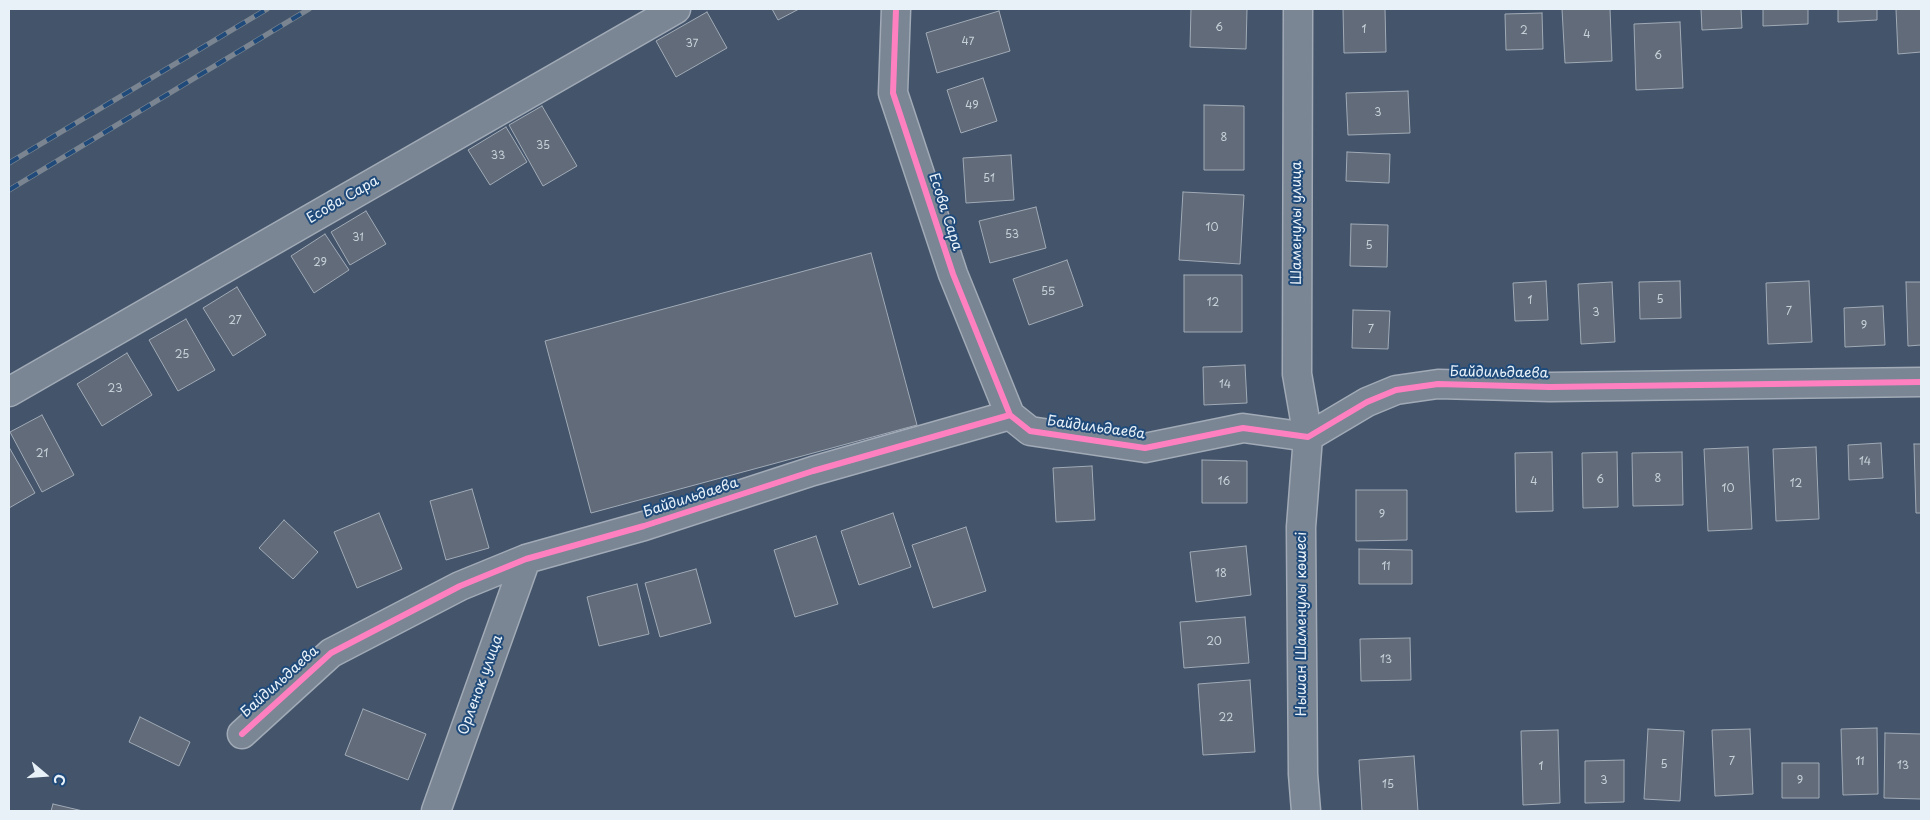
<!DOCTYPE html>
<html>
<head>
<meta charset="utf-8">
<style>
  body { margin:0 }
  #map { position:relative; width:1930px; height:820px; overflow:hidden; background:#44556b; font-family:"Playpen Sans",sans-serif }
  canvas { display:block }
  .frame { position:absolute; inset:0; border:10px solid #e8f1f8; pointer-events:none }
  .north { position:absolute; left:20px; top:750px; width:50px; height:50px; -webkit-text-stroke:4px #1f4a7a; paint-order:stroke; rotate:108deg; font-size:14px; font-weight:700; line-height:20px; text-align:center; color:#e8f1f8 }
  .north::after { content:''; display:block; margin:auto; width:18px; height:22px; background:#e8f1f8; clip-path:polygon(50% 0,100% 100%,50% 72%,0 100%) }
</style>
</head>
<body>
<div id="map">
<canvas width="1930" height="820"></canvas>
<div class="frame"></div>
<div class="north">С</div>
</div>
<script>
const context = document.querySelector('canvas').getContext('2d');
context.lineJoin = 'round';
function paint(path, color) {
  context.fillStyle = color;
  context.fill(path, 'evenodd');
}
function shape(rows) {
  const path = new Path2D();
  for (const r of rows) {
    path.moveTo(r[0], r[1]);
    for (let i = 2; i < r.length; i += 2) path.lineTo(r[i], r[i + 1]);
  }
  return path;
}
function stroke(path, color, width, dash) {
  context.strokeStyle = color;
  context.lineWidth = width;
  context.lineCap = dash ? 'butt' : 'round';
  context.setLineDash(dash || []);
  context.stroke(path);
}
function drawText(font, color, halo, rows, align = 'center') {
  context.font = font + ' "Playpen Sans",sans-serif';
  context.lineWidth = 4;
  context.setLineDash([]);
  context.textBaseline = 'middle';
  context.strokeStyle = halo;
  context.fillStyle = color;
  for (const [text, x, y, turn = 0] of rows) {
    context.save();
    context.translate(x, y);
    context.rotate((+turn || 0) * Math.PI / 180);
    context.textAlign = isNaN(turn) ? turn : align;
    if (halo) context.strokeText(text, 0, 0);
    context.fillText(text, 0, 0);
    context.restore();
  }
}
const building = shape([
  [772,9,799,9,778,20,772,9],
  [1191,9,1247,9,1246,49,1190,47,1191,9],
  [1343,9,1385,9,1386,52,1344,53,1343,9],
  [1562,9,1610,9,1612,61,1565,63,1562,9],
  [1701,9,1741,9,1742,28,1702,30,1701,9],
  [1763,9,1808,9,1808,24,1763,26,1763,9],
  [1838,9,1877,9,1877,20,1838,22,1838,9],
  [1896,9,1921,9,1921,52,1898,54,1896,9],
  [999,11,1010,51,937,73,926,33,999,11],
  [707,12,727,48,676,77,656,41,707,12],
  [1542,13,1543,49,1506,50,1505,14,1542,13],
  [1680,22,1683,88,1636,90,1634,24,1680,22],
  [983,78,997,121,961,133,947,90,983,78],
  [1408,91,1410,133,1348,135,1346,93,1408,91],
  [1204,105,1244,106,1244,170,1204,170,1204,105],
  [542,106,577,166,543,186,509,125,542,106],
  [506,127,527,162,490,185,468,150,506,127],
  [1347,152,1390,154,1389,183,1346,181,1347,152],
  [1011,155,1014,200,966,203,963,158,1011,155],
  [1183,192,1244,195,1240,264,1179,260,1183,192],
  [1036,207,1046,248,990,263,979,221,1036,207],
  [366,211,386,244,350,265,331,232,366,211],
  [1351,224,1388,225,1387,267,1350,266,1351,224],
  [325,234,349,270,314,293,291,256,325,234],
  [871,253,917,425,591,513,545,341,871,253],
  [1067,260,1083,306,1029,325,1013,279,1067,260],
  [1184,275,1242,275,1242,332,1184,332,1184,275],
  [1546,281,1548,320,1515,321,1513,283,1546,281],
  [1680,281,1681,318,1640,319,1639,282,1680,281],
  [1809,281,1812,342,1768,344,1766,283,1809,281],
  [1612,282,1615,342,1581,344,1578,284,1612,282],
  [1906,282,1921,282,1921,345,1908,346,1906,282],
  [237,287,266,335,233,356,203,308,237,287],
  [1883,306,1885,345,1845,347,1844,308,1883,306],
  [1353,310,1390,311,1388,349,1352,348,1353,310],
  [186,319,215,370,178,391,149,340,186,319],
  [127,353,152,395,102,426,77,384,127,353],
  [1245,365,1247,403,1204,405,1203,367,1245,365],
  [42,415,74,475,42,492,10,432,42,415],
  [1881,443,1883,478,1849,480,1848,445,1881,443],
  [1914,444,1921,444,1921,513,1916,513,1914,444],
  [9,447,35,493,9,508,9,447],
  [1748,447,1752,529,1708,531,1704,449,1748,447],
  [1816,447,1819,519,1776,521,1773,449,1816,447],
  [1552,452,1553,511,1516,512,1515,453,1552,452],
  [1617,452,1618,507,1583,508,1582,453,1617,452],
  [1682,452,1683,505,1633,506,1632,453,1682,452],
  [1202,460,1247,461,1247,503,1202,503,1202,460],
  [1092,466,1095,520,1056,522,1053,468,1092,466],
  [472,489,489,548,446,560,430,501,472,489],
  [1356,490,1407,490,1407,540,1356,541,1356,490],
  [379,513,402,569,357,588,334,532,379,513],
  [893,513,911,567,859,585,841,531,893,513],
  [284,520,318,552,293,579,259,548,284,520],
  [966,527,986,591,933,608,912,545,966,527],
  [816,536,838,604,795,617,774,550,816,536],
  [1246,546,1251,595,1196,602,1190,552,1246,546],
  [1359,549,1412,550,1412,584,1359,584,1359,549],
  [696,569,711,623,660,637,645,583,696,569],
  [637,584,649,634,599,646,587,597,637,584],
  [1245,617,1249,663,1184,668,1180,622,1245,617],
  [1410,638,1411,680,1361,681,1360,639,1410,638],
  [1250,680,1255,752,1203,755,1198,684,1250,680],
  [363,709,426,734,408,780,345,755,363,709],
  [140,717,190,742,179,766,129,742,140,717],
  [1877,728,1878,794,1843,795,1841,729,1877,728],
  [1648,729,1684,731,1680,801,1644,799,1648,729],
  [1750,729,1753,794,1715,796,1712,730,1750,729],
  [1558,730,1560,803,1523,805,1521,731,1558,730],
  [1885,733,1921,734,1921,799,1884,798,1885,733],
  [1414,756,1418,811,1362,811,1359,760,1414,756],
  [1624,760,1624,802,1585,803,1585,761,1624,760],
  [1782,763,1819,763,1819,798,1782,798,1782,763],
  [53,804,83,811,51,811,53,804]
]);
paint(building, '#616b79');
stroke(building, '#a1aab6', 1);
const minor = shape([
  [896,9,893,93,953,274,1010,415,1030,431,1145,448,1243,428,1308,437,1367,402,1396,390,1438,384,1550,387,1921,382],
  [1298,9,1297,374,1308,437,1301,527,1303,774,1306,811],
  [9,392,676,9],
  [242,734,331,653,460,586,526,559,644,526,813,471,1010,415],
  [436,811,526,559]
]);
stroke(minor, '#a1aab6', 31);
stroke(minor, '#7a8694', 28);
const rail = shape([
  [9,163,267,9],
  [9,190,309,9]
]);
stroke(rail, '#7a8591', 5.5);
stroke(rail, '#1f4a7a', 4, [11]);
stroke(shape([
  [896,9,893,93,953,274,1010,415,1030,431,1145,448,1243,428,1308,437,1367,402,1396,390,1438,384,1550,387,1921,382],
  [242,734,331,653,460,586,526,559,644,526,813,471,1010,415]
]), '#ff80c0', 6);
drawText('11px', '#c6d0d8', null, [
  ["6",1219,28],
  ["1",1364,30],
  ["2",1524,31],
  ["4",1587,35],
  ["47",968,42],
  ["37",692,44],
  ["6",1658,56],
  ["49",972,106],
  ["3",1378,113],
  ["8",1224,138],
  ["35",543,146],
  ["33",498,156],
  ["51",989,179],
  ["10",1212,228],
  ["53",1012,235],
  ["31",358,238],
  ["5",1369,246],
  ["29",320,263],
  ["55",1048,292],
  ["5",1660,300],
  ["1",1530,301],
  ["12",1213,303],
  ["7",1789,312],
  ["3",1596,313],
  ["27",235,321],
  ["9",1864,326],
  ["7",1371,330],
  ["25",182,355],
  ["14",1225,385],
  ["23",115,389],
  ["21",42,454],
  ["14",1865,462],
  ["8",1658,479],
  ["6",1600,480],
  ["16",1224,482],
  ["4",1534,482],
  ["12",1796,484],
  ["10",1728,489],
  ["9",1382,515],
  ["11",1386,567],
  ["18",1221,574],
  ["20",1214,642],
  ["13",1386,660],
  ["22",1226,718],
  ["7",1732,762],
  ["11",1860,762],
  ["5",1664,765],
  ["13",1903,766],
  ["1",1541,767],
  ["3",1604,781],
  ["9",1800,781],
  ["15",1388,785]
]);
drawText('14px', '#e8f1f8', '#1f4a7a', [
  ["Есова Сара",343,200,-30],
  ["Есова Сара",945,212,72],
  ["Шаменулы улица",1297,223,-90],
  ["Байдильдаева",1499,373,1],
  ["Байдильдаева",1096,428,8],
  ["Байдильдаева",691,498,-18],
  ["Нышан Шаменулы көшесі",1302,624,-90],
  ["Байдильдаева",280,682,-42],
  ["Орленок улица",481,685,-70]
]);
</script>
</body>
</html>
